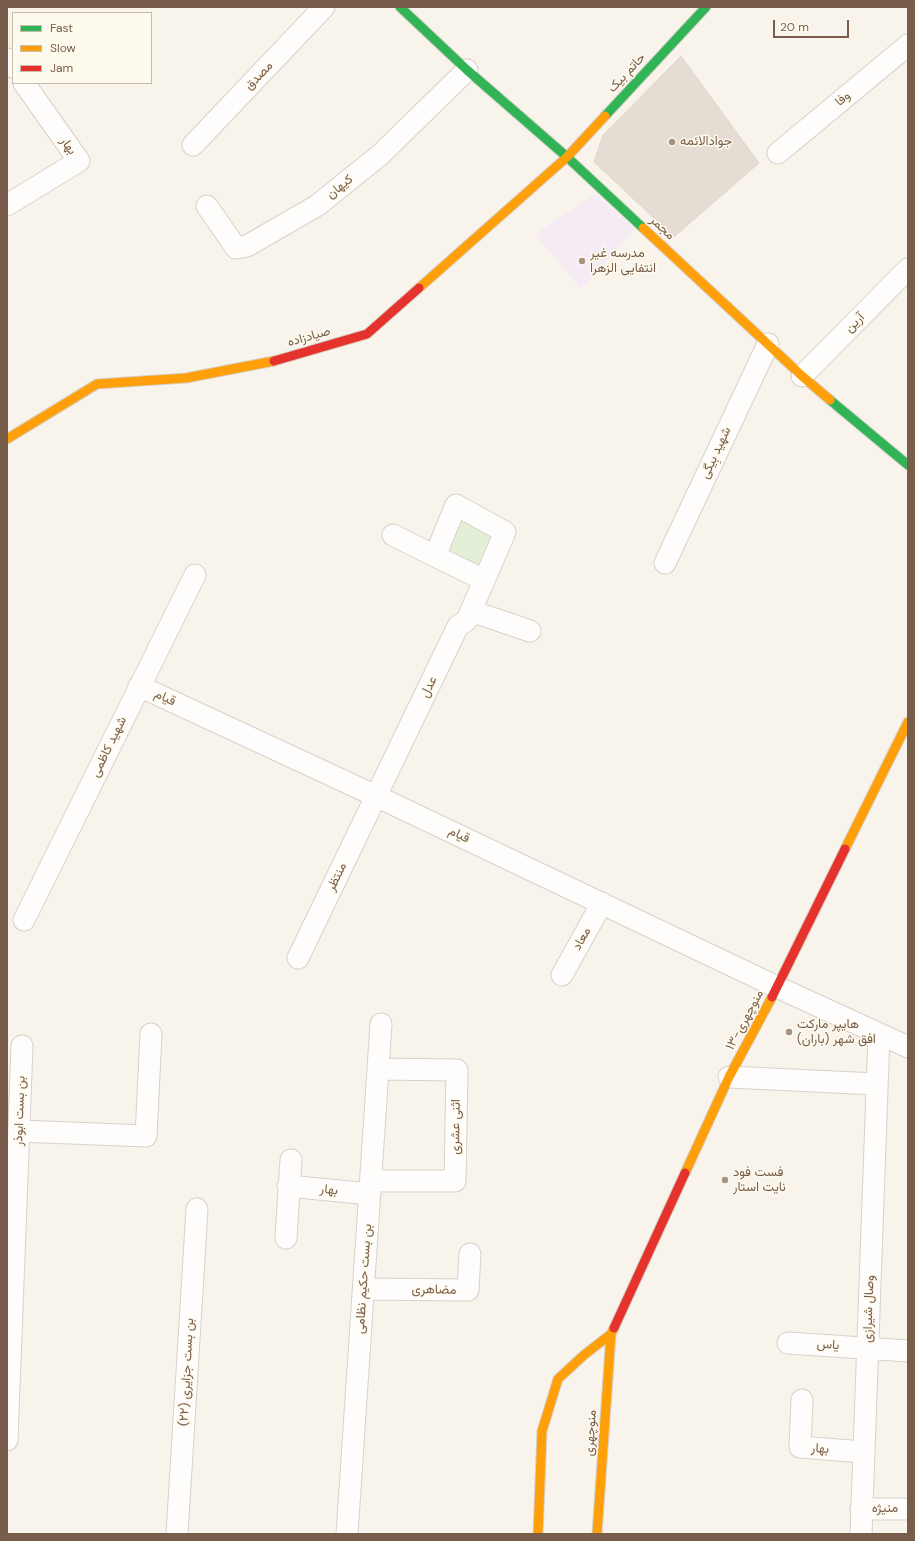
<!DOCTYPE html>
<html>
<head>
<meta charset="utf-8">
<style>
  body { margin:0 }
  #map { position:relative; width:915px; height:1541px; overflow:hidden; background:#f8f4ec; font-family:"DM Sans",sans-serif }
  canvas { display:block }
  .frame { position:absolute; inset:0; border:8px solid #785e4a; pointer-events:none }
  .legend { position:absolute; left:12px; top:12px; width:140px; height:72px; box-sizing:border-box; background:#fffaee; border:1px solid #c9bcac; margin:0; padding:5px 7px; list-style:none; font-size:12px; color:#785e4a }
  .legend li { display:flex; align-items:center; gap:8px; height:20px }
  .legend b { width:20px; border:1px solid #c9bcac }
  .scale { position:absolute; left:773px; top:20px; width:76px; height:18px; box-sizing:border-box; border:2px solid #785e4a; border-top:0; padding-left:5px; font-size:12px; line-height:14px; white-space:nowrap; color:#785e4a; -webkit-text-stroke:3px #fffaee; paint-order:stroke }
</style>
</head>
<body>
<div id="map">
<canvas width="915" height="1541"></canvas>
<div class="frame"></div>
<ul class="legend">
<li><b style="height:5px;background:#30b455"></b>Fast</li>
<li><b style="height:5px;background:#ff9f0a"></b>Slow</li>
<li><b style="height:5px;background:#e5322d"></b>Jam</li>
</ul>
<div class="scale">20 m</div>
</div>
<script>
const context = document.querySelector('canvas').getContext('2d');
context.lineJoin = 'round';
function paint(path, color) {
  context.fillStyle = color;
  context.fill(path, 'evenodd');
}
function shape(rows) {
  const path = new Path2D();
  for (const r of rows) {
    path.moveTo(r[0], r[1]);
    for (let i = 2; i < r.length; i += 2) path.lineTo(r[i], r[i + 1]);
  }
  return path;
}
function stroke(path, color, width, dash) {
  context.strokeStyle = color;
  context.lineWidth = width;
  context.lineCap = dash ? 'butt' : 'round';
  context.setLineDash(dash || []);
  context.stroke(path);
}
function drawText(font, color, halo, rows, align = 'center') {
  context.font = font + ' "DM Sans",Vazirmatn,sans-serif';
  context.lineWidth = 3;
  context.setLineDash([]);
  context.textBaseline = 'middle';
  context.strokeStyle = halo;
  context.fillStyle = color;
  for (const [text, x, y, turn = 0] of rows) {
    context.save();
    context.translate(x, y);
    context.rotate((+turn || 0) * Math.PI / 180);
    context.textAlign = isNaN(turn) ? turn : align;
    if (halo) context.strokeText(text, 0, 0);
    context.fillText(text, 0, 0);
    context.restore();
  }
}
paint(shape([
  [595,194,635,229,581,289,535,234]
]), '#f5ebf4');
paint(shape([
  [461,516,496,536,481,570,446,552]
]), '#e3f0d7');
const building = shape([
  [681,56,759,163,674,237,594,162,603,135,681,56]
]);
paint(building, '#e5ddd3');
stroke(building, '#e1d8ce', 1);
const street = shape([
  [7,59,13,67],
  [193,145,324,7],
  [778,153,908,45],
  [7,205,79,161,24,83],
  [207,206,236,248,247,246,318,205,350,179,380,155,467,70],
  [802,376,908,269],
  [393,535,435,556],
  [665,563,768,344],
  [471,611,530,631],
  [139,686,376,796,777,987,908,1047],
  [24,920,195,575],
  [298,958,458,626,467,620,505,532,456,505,435,556,484,580],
  [562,975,602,903],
  [729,1077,877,1084],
  [19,1131,146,1136,151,1034],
  [371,1181,455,1181,457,1070,378,1069],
  [288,1186,370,1194],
  [286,1238,291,1160],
  [364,1289,468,1290,470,1254],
  [788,1343,908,1351],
  [802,1400,800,1447,864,1452],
  [7,1440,22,1046],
  [861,1509,908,1509],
  [177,1534,197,1209],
  [347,1534,381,1024],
  [861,1534,879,1034]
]);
const fast = shape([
  [400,7,467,70,567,157,643,228],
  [605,116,706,7],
  [830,400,908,465]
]);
const slow = shape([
  [643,228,802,376,830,400],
  [419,288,567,157,605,116],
  [7,439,97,384,186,378,274,361],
  [845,849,908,722],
  [685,1173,729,1077,772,997],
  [538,1534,542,1431,558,1379,584,1355,611,1334],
  [597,1534,611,1334,614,1328]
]);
const jam = shape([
  [274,361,367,334,419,288],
  [772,997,845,849],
  [614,1328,685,1173]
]);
stroke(street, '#d7d1ca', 23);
stroke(fast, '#d6d0c7', 11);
stroke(slow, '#d6d0c7', 11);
stroke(jam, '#d6d0c7', 11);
stroke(street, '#fefdfc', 21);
stroke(fast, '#30b455', 9);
stroke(slow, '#ff9f0a', 9);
stroke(jam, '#e5322d', 9);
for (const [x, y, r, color] of [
  [672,142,4,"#a59283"],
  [582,261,4,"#a59283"],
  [789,1032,4,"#a59283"],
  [725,1180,4,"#a59283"]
]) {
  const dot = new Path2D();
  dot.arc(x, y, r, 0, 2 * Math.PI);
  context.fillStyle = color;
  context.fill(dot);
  stroke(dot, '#fffaee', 1.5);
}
drawText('13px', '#785e4a', '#fffaee', [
  ["حاتم بیک",627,73,-47],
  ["مصدق",259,76,-46],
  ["وفا",843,99,-40],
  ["بهار",68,146,55],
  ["کیهان",340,187,-39],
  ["مجمر",662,228,43],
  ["آرین",855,323,-45],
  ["صیادزاده",309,337,-16],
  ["شهید بِیگی",716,453,-65],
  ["عدل",429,687,-64],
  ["قیام",165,698,25],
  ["شهید کاظمی",109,747,-64],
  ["قیام",459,835,25],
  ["منتظر",337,877,-64],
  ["معاد",582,939,-61],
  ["۱۳-منوچهری",745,1020,-62],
  ["بن بست ابوذر",20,1111,-88],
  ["اثنی عشری",456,1127,-89],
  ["بهار",329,1190,6],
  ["بن بست حکیم نظامی",364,1279,-86],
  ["مضاهری",434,1290,1],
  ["وصال شیرازی",869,1309,-88],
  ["یاس",828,1345,4],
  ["بن بست جزایری (۲۲)",187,1372,-87],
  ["منوچهری",591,1433,-86],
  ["بهار",820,1449,4],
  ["منیژه",885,1509]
]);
drawText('13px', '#785e4a', '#fffaee', [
  ["جوادالائمه",680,142],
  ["مدرسه غیر",590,254],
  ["انتفایی الزهرا",590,269],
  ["هایپر مارکت",797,1025],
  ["افق شهر (باران)",797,1040],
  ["فست فود",733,1173],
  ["نایت استار",733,1188]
], 'left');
</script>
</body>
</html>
